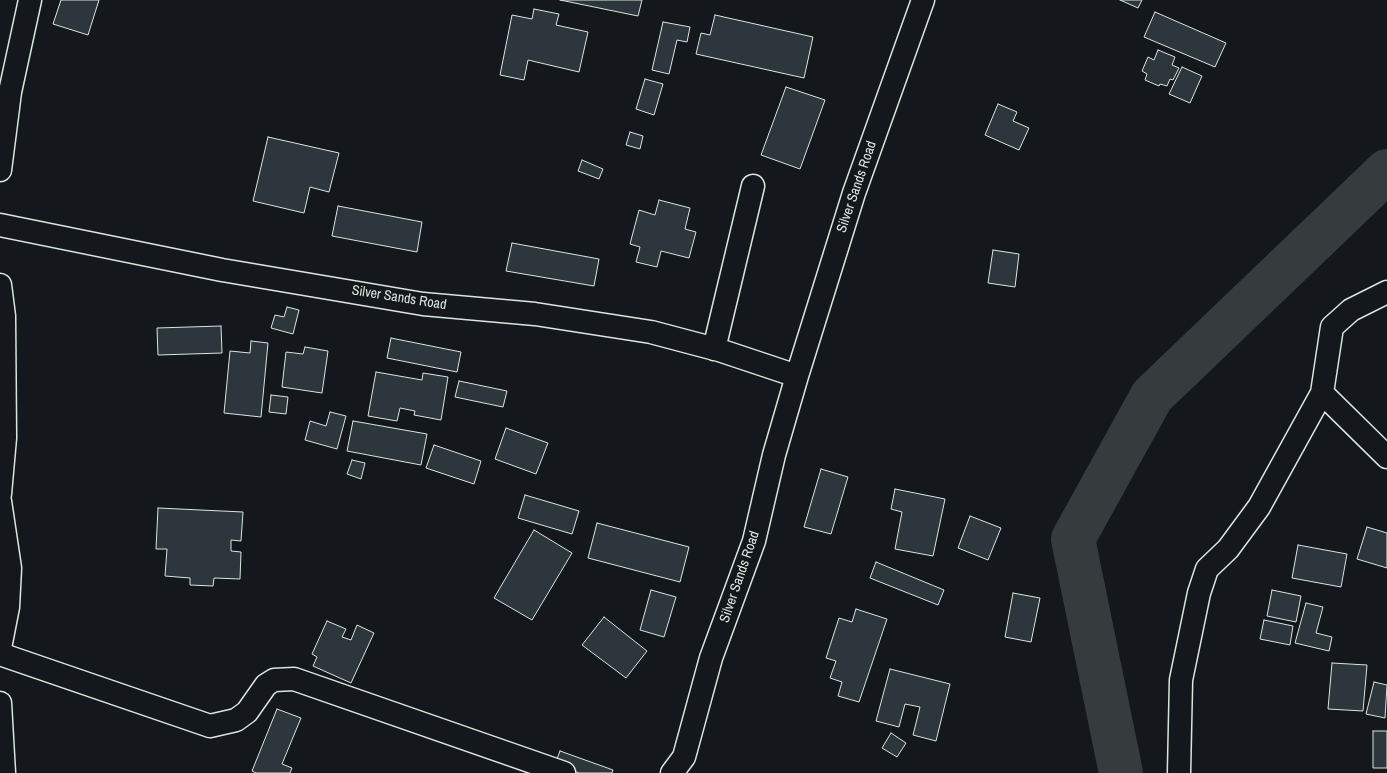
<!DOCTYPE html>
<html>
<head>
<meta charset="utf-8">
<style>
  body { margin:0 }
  canvas { display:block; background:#14181c }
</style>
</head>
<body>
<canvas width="1387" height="773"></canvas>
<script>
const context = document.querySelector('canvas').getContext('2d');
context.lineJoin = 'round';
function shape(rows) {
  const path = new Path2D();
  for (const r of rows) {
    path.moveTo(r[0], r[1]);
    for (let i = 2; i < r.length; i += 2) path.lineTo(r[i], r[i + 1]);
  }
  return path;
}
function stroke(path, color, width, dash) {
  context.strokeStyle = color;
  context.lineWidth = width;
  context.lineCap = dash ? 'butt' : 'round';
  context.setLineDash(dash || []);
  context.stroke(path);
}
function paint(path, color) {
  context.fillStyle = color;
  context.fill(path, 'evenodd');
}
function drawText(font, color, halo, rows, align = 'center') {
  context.font = font + ' "Archivo Narrow",sans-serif';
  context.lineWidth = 4;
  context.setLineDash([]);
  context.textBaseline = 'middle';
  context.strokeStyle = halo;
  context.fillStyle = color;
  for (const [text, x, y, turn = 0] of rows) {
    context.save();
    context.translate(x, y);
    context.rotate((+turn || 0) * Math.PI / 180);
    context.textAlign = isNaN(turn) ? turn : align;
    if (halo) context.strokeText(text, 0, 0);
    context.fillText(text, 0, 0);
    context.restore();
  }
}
stroke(shape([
  [1121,773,1073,539,1152,396,1387,171]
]), '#363b3e', 44);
const building = shape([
  [61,0,99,0,88,35,53,24,61,0],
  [560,0,642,0,638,16,560,0],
  [1120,0,1142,0,1138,8,1120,0],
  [534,9,559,14,556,25,588,32,579,72,528,60,524,80,500,75,512,15,532,19,534,9],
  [1155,12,1226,43,1215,67,1144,37,1155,12],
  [715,15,813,37,804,78,696,54,701,33,710,35,715,15],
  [663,22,690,27,687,42,677,40,669,74,652,70,663,22],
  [1158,50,1175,57,1172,65,1179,68,1173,80,1170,79,1167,86,1160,84,1159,86,1145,80,1147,74,1142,71,1148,57,1154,60,1158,50],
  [1182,67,1202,76,1190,103,1169,94,1182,67],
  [645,79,663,84,654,115,636,109,645,79],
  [786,87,825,100,800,169,761,155,786,87],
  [998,104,1017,112,1013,121,1029,128,1019,150,985,135,998,104],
  [630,132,643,136,640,149,626,145,630,132],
  [268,137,339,153,329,192,310,187,304,213,253,201,268,137],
  [582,160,603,169,599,179,578,171,582,160],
  [659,200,690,208,685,229,696,232,689,258,661,251,657,267,636,262,640,247,630,244,639,210,655,215,659,200],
  [338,206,422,222,417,252,332,236,338,206],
  [512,243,599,259,594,286,506,271,512,243],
  [993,250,1019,254,1015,287,988,283,993,250],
  [287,307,299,310,293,334,271,328,275,315,284,317,287,307],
  [221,326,222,353,158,355,157,328,221,326],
  [391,338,461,352,457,372,387,358,391,338],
  [251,341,268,343,261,417,224,413,230,351,250,353,251,341],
  [305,347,328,351,322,393,282,387,286,352,303,354,305,347],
  [376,372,422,380,423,373,448,377,441,420,414,415,415,411,400,408,397,421,368,416,376,372],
  [459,381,507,391,503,407,455,397,459,381],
  [271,395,288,397,286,414,269,412,271,395],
  [330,412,346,416,337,449,305,440,310,421,326,426,330,412],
  [353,421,427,434,421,465,347,451,353,421],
  [506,428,548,443,536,474,495,459,506,428],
  [434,445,481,461,474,484,426,468,434,445],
  [352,460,365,463,361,479,347,474,352,460],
  [821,469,848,477,831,534,804,527,821,469],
  [895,489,945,499,933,556,895,549,902,512,891,509,895,489],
  [525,495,579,511,572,534,518,518,525,495],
  [158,508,243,512,241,541,231,540,231,551,241,552,240,579,214,578,213,586,190,585,190,578,165,576,167,549,156,549,158,508],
  [970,516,1001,528,988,560,958,548,970,516],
  [597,523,689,547,680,582,588,558,597,523],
  [1367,527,1387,533,1387,568,1357,559,1367,527],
  [534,530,572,553,532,620,494,598,534,530],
  [1298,545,1347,554,1341,587,1292,578,1298,545],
  [876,562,944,590,938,605,870,578,876,562],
  [651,590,676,597,664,637,640,630,651,590],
  [1272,590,1301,596,1296,622,1267,616,1272,590],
  [1013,593,1040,598,1031,642,1005,637,1013,593],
  [1306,603,1323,607,1316,633,1332,637,1329,651,1295,643,1306,603],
  [856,609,887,619,859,702,838,696,842,682,830,678,836,661,826,658,839,618,852,622,856,609],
  [604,617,647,651,626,678,582,645,604,617],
  [1264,620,1293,626,1290,645,1260,639,1264,620],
  [327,621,346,629,342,637,351,640,357,625,374,633,351,683,313,666,317,657,312,654,327,621],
  [1332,663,1367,665,1363,711,1328,709,1332,663],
  [890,669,950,684,936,741,913,735,920,707,905,704,899,727,876,721,890,669],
  [1374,682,1387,685,1385,718,1366,714,1374,682],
  [277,709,301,718,282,764,292,768,290,773,256,773,252,771,277,709],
  [1373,731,1387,731,1387,768,1373,768,1373,731],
  [891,733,906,743,897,757,882,748,891,733],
  [560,751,613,770,612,773,579,773,555,764,560,751]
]);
paint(building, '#2c363c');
stroke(building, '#d8e6dc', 1);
const minor = shape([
  [0,170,10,92,30,0],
  [0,225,222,270,423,304,535,314,651,332,719,350,797,376],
  [0,285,4,316,5,438,0,494],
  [714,349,753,186],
  [1322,393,1387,457],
  [0,501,10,568,8,607,0,648],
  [0,654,210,726,236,720,247,712,266,685,274,680,294,679,564,773],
  [0,703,4,773],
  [672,773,684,757,711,658,754,541,774,455,797,376,854,193,923,0],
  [1179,773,1181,680,1199,593,1207,569,1228,549,1259,507,1322,393,1332,327,1351,310,1387,292]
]);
stroke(minor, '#d8e6dc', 25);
stroke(minor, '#14181c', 22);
drawText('14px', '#d8e6dc', '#14181c', [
  ["Silver Sands Road",857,187,-71],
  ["Silver Sands Road",399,298,9],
  ["Silver Sands Road",740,577,-71]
]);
</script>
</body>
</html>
